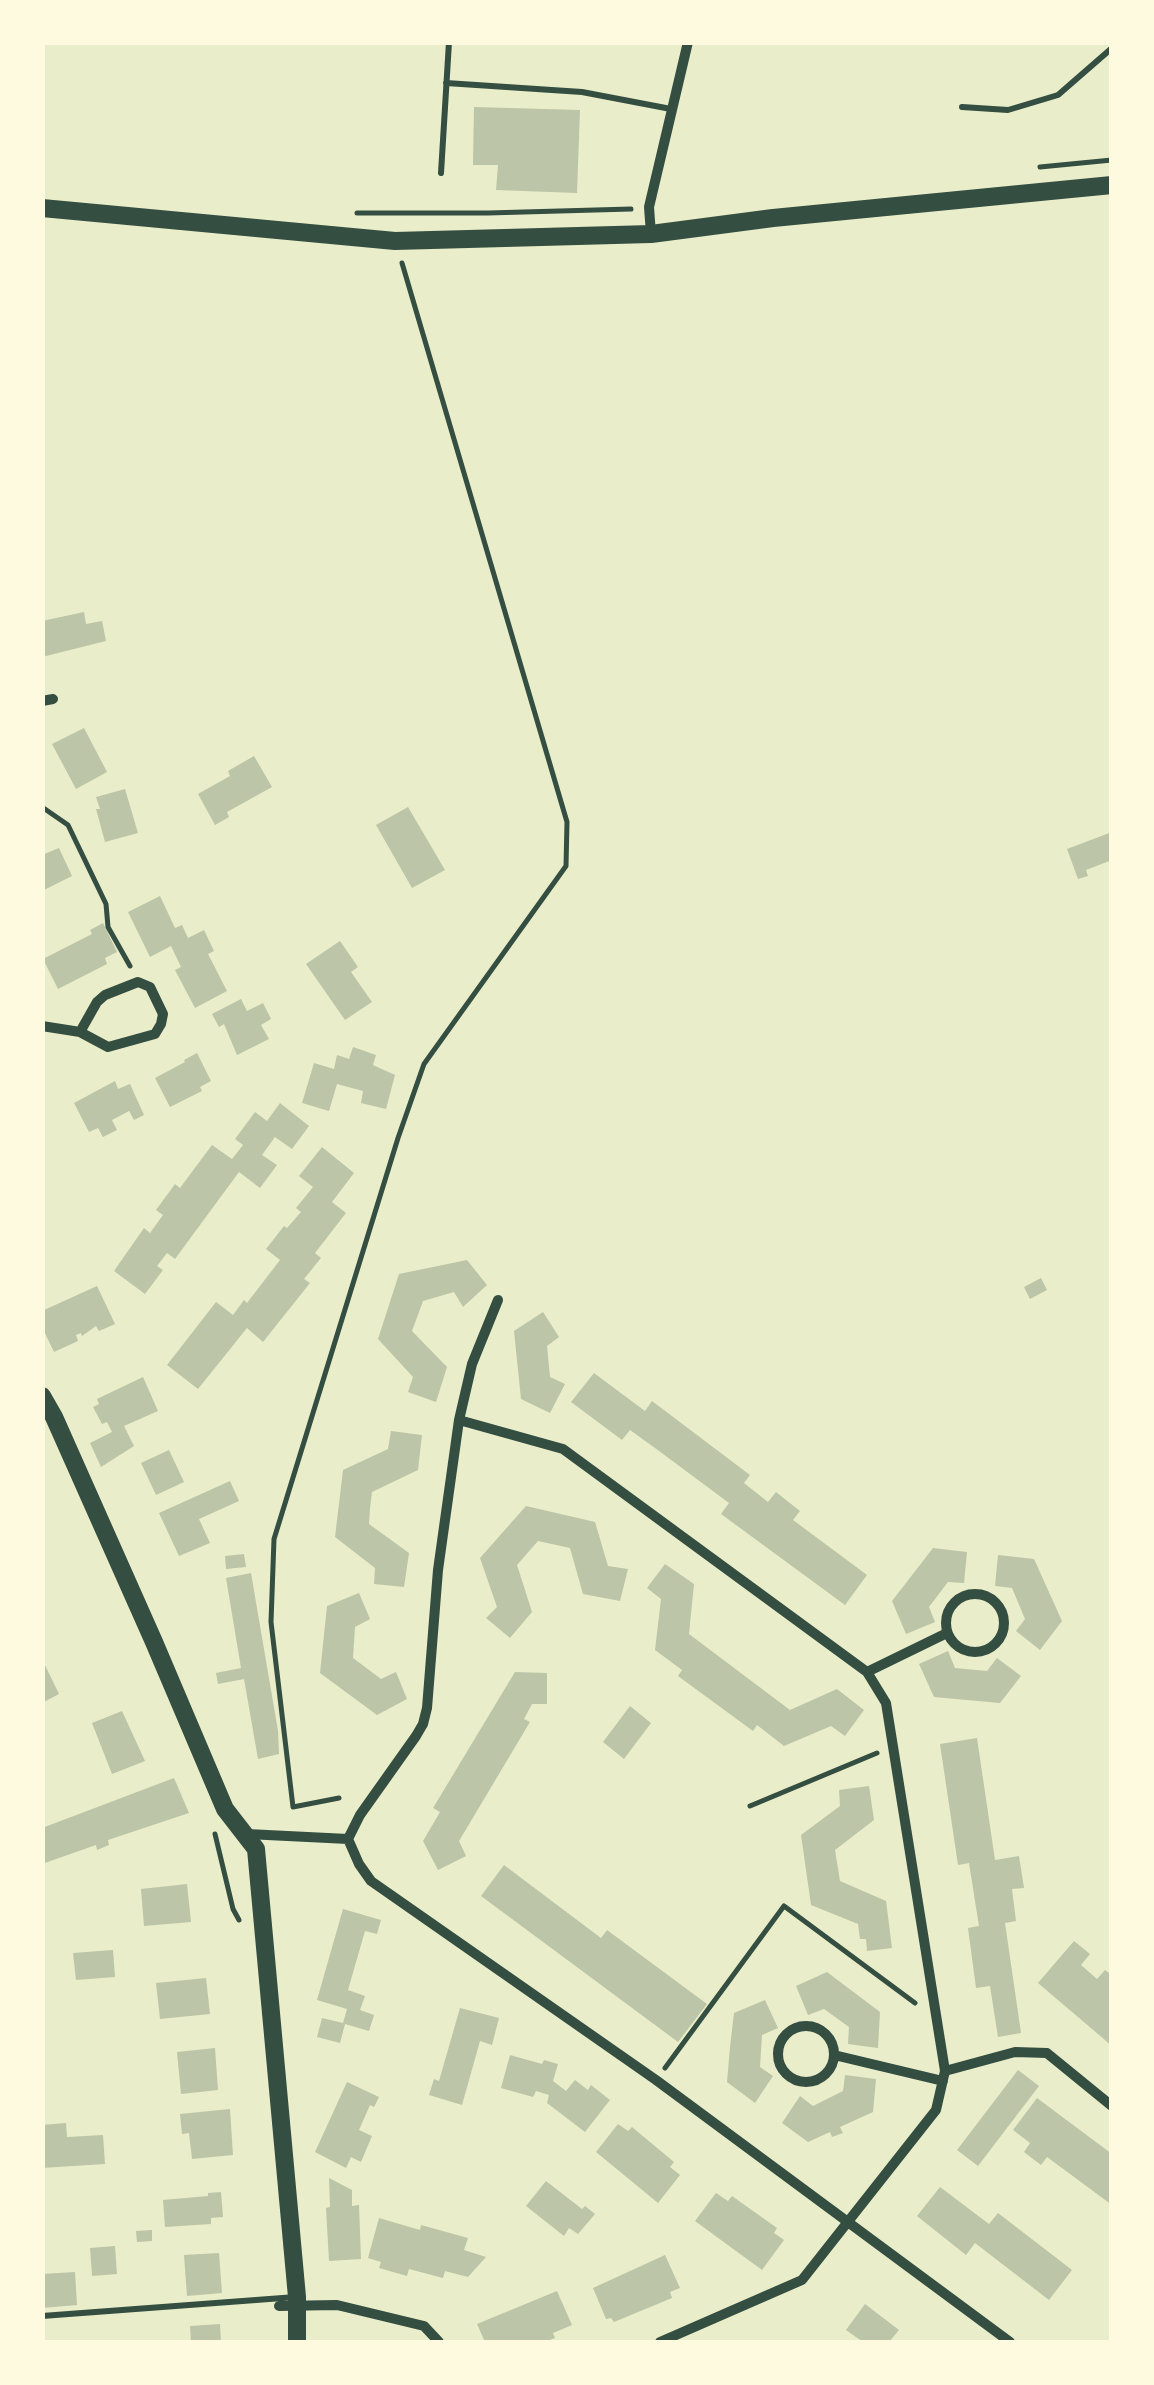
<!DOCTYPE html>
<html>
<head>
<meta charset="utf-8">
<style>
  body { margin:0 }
  #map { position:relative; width:1154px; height:2385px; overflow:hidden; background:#e9edc9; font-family:Poppins,sans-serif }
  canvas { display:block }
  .frame { position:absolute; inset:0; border:45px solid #fefae0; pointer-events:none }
</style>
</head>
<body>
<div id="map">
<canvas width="1154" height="2385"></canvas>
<div class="frame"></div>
</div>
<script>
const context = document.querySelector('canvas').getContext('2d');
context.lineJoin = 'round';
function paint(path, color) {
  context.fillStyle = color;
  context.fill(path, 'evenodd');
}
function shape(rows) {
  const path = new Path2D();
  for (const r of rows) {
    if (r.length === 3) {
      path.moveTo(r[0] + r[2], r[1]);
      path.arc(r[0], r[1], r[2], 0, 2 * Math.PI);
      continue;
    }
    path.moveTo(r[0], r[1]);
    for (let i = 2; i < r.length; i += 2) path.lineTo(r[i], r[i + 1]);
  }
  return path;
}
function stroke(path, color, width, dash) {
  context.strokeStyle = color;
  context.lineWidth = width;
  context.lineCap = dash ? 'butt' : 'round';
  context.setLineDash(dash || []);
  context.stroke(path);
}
paint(shape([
  [474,107,580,110,577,193,496,190,498,165,473,165],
  [84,612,86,624,102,621,106,641,42,657,42,621],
  [84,728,107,772,76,789,52,744],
  [254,756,272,787,227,812,229,817,215,825,198,794,230,776,228,771],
  [125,789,138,833,105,842,96,809,100,809,96,797],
  [408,807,445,870,412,888,376,825],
  [1112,832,1112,860,1086,870,1088,876,1078,879,1067,849],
  [59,848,72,876,42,891,42,855],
  [160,896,175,928,182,925,188,938,204,930,214,951,208,954,227,991,195,1008,175,970,181,967,171,946,150,957,128,912],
  [103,923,117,952,105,958,107,964,58,989,43,959,92,934,90,930],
  [340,941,358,967,351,972,372,1002,345,1020,306,964],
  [241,999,247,1011,263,1003,271,1019,261,1025,269,1039,237,1055,224,1024,219,1027,212,1014],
  [353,1047,376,1055,373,1065,395,1075,386,1109,361,1103,363,1091,337,1084,329,1111,302,1103,314,1063,334,1069,337,1055,349,1059],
  [197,1053,211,1081,200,1087,202,1091,170,1107,155,1078,185,1062,184,1060],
  [115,1081,118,1089,130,1084,144,1115,134,1120,129,1111,112,1120,117,1130,103,1137,98,1128,89,1132,74,1103],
  [280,1103,309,1126,292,1149,275,1137,262,1155,277,1165,260,1188,239,1172,175,1259,167,1253,157,1266,163,1270,145,1294,114,1271,144,1228,150,1233,163,1215,156,1210,175,1184,180,1188,212,1145,232,1159,243,1145,235,1139,255,1112,267,1121],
  [322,1147,354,1173,332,1202,346,1213,315,1253,321,1258,304,1279,310,1283,263,1342,247,1328,198,1389,167,1365,216,1302,233,1315,244,1300,247,1303,280,1260,266,1249,284,1226,287,1228,301,1212,296,1208,313,1187,299,1176],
  [467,1260,487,1285,463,1307,454,1292,423,1301,412,1331,447,1367,436,1402,408,1392,413,1377,378,1339,399,1274],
  [1041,1278,1047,1290,1030,1299,1024,1287],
  [97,1286,115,1324,99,1331,96,1326,82,1336,81,1333,76,1335,78,1341,54,1352,42,1327,42,1311],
  [543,1312,559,1337,547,1346,550,1377,565,1384,550,1413,521,1399,514,1331],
  [594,1373,645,1411,652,1401,750,1475,744,1483,768,1502,776,1492,800,1511,793,1520,867,1575,845,1605,721,1514,729,1503,655,1448,630,1430,622,1440,571,1402],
  [143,1377,158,1411,124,1426,134,1446,101,1467,90,1443,112,1432,107,1422,102,1424,93,1407,99,1404,97,1399],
  [391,1431,422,1435,418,1470,372,1492,370,1508,369,1524,409,1553,404,1587,374,1584,375,1568,335,1537,343,1470,388,1449],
  [169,1450,184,1482,156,1495,141,1463],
  [230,1481,239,1501,199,1519,210,1543,179,1556,159,1513],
  [526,1506,595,1522,608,1566,628,1569,620,1601,583,1594,570,1548,538,1541,517,1565,532,1612,510,1638,486,1618,497,1607,480,1558],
  [933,1548,967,1552,964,1583,948,1582,929,1607,935,1622,906,1634,892,1601],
  [244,1554,246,1567,226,1569,225,1556],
  [998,1555,1034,1559,1062,1621,1040,1650,1016,1631,1025,1619,1012,1588,995,1586],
  [665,1564,694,1584,689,1634,790,1710,837,1689,864,1710,845,1736,831,1726,784,1746,757,1725,753,1731,678,1676,682,1670,655,1650,661,1599,647,1588],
  [251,1573,278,1731,279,1754,258,1759,244,1679,218,1684,216,1673,241,1668,226,1578],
  [359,1593,370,1619,355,1627,353,1658,381,1679,396,1672,407,1699,377,1715,320,1673,327,1606],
  [948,1651,955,1668,987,1671,997,1658,1021,1676,1000,1703,934,1697,919,1664],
  [42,1659,59,1694,42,1703],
  [515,1672,547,1673,547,1704,532,1704,524,1719,530,1722,459,1841,466,1856,438,1870,423,1841,440,1812,433,1808],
  [630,1706,651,1723,624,1759,603,1742],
  [122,1711,145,1761,112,1774,92,1723],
  [977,1738,995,1860,1019,1856,1024,1888,1012,1889,1016,1921,1005,1923,1021,2033,998,2037,990,1986,976,1988,968,1928,979,1926,969,1863,958,1865,940,1744],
  [174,1778,189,1813,108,1840,109,1845,97,1850,96,1845,42,1864,42,1828],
  [869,1786,874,1820,835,1850,840,1881,886,1901,892,1948,867,1951,866,1939,860,1939,858,1924,811,1905,801,1835,840,1806,839,1790],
  [504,1865,601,1938,607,1930,707,2004,678,2042,481,1896],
  [187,1884,191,1922,144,1926,141,1889],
  [343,1909,381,1920,377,1934,365,1931,348,1990,365,1996,360,2010,374,2015,369,2031,345,2024,340,2043,317,2037,322,2018,343,2023,347,2009,317,2000],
  [1074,1941,1090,1954,1081,1965,1097,1979,1105,1970,1112,1975,1112,2046,1038,1983],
  [113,1950,115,1977,76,1980,73,1953],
  [827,1972,880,2012,878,2048,848,2044,849,2027,824,2009,808,2015,796,1986],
  [206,1978,210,2014,160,2019,156,1983],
  [765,2000,778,2028,762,2035,760,2067,773,2076,755,2103,727,2082,730,2047,734,2013],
  [460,2008,499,2018,492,2045,480,2041,462,2105,429,2095,434,2079,439,2081],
  [215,2048,218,2090,181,2094,177,2052],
  [510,2055,542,2064,544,2060,558,2064,553,2081,566,2091,575,2080,588,2090,591,2085,610,2100,585,2132,547,2103,549,2095,536,2091,533,2097,501,2088],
  [1018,2070,1039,2086,978,2166,957,2150],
  [845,2075,876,2079,873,2112,840,2127,843,2133,832,2137,830,2132,808,2142,782,2123,800,2096,813,2106,843,2091],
  [347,2082,379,2097,374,2107,370,2105,359,2130,372,2136,361,2162,351,2157,346,2168,315,2152],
  [1037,2098,1112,2154,1112,2205,1047,2157,1041,2165,1024,2152,1030,2143,1013,2130],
  [230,2109,233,2155,192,2159,189,2133,182,2134,180,2114],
  [66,2123,67,2137,103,2135,105,2164,42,2168,42,2125],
  [618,2124,628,2131,632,2127,674,2162,670,2167,680,2175,658,2203,596,2152],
  [329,2178,352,2190,352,2206,359,2205,361,2259,329,2261,326,2208,330,2207],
  [546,2181,582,2209,585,2206,595,2214,578,2234,569,2228,564,2236,526,2206],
  [940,2187,989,2224,998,2213,1072,2270,1049,2300,975,2243,966,2255,917,2216],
  [221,2192,223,2217,211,2218,211,2224,165,2227,163,2200,208,2196,208,2193],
  [716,2193,728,2201,732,2196,777,2228,774,2233,784,2240,762,2270,695,2221],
  [379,2218,420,2230,421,2225,468,2238,464,2250,486,2257,468,2277,445,2271,443,2278,409,2269,407,2276,379,2268,381,2262,368,2258],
  [152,2230,152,2241,137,2242,136,2231],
  [115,2246,117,2274,92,2276,90,2248],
  [219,2253,222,2293,187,2296,184,2255],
  [665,2255,680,2288,670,2292,672,2298,614,2322,611,2318,606,2319,593,2288],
  [75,2272,77,2305,42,2308,42,2274],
  [557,2291,572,2325,553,2333,555,2338,544,2342,485,2342,477,2324],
  [865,2304,899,2330,889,2342,863,2342,846,2330],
  [220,2324,221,2342,191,2342,190,2326]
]), '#bcc5a7');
stroke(shape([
  [1040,167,1112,160],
  [357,213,488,213,631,209],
  [42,807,68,825,106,904,108,927,130,966],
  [339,1798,293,1807,271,1622,274,1539,398,1138,424,1064,566,866,567,822,402,263],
  [750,1806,877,1753],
  [215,1834,233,1909,239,1920],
  [665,2068,784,1906,915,2003]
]), '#344e41', 5);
stroke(shape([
  [446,83,582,92,671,109],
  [962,107,1008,110,1058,95,1112,48],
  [441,173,449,42],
  [42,2316,296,2297]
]), '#344e41', 6);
stroke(shape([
  [651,234,649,207,688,42],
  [42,701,53,699],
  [42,1026,80,1032,108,1047,155,1034,161,1024,163,1014,150,987,138,982,105,995,97,1002,80,1032],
  [459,1420,472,1364,498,1300],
  [975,1623,29],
  [867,1672,947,1633],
  [247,1834,348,1839],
  [348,1839,360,1815,416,1736,423,1724,427,1708,438,1570,459,1420,563,1449,867,1672,886,1703,945,2071,936,2110,802,2280,660,2342],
  [348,1839,359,1864,371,1881,656,2080,1010,2342],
  [806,2054,28],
  [834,2055,943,2081],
  [945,2071,1015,2052,1047,2053,1112,2106],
  [279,2306,337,2305,424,2326,439,2342]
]), '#344e41', 10);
stroke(shape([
  [42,208,395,241,651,234,773,218,1112,185],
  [42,1396,54,1417,154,1642,225,1809,256,1849,297,2297,297,2342]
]), '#344e41', 18);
</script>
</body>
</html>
